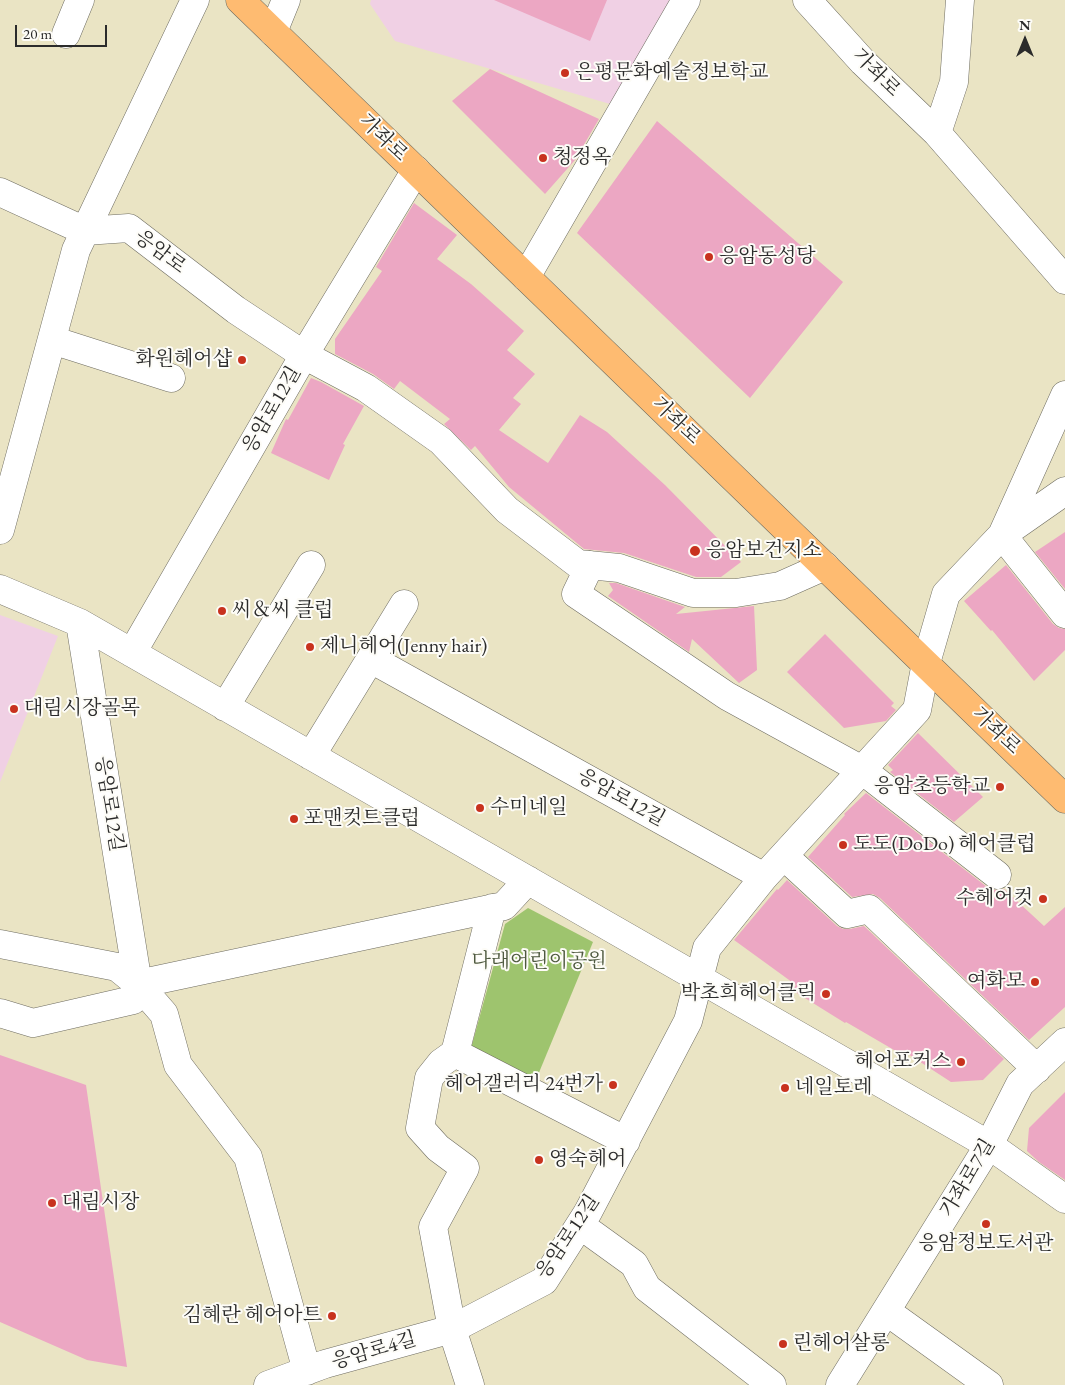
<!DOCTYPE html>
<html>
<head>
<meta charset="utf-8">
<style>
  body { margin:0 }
  #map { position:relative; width:1065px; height:1385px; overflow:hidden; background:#eae4c4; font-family:"EB Garamond",serif }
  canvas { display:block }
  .north { position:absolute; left:1000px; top:15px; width:50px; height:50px; -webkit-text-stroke:4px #fdfcf7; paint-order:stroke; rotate:0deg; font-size:14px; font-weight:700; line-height:20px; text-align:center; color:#2b2b2b }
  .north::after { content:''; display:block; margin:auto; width:18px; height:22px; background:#2b2b2b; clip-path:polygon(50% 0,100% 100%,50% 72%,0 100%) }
  .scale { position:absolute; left:15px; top:25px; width:92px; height:22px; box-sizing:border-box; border:2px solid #2b2b2b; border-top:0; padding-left:6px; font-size:15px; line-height:18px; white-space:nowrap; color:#2b2b2b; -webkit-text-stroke:4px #fdfcf7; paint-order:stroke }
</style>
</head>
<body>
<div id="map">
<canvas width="1065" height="1385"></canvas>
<div class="north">N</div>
<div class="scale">20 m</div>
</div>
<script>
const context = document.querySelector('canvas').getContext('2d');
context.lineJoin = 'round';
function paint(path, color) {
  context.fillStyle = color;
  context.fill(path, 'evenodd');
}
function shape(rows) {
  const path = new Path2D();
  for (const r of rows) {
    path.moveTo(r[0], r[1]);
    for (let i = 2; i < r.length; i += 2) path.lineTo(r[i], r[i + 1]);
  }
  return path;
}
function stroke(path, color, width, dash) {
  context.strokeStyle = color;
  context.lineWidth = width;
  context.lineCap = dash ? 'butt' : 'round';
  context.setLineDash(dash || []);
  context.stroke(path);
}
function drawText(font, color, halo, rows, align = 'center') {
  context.font = font + ' "EB Garamond","Noto Serif KR",serif';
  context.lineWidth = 4;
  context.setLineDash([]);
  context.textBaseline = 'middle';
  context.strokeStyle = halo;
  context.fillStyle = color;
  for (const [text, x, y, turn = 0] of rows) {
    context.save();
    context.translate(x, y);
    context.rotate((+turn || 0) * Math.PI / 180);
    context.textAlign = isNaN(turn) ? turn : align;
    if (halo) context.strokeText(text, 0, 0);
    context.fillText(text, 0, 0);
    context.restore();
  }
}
paint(shape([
  [371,0,670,0,610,104,395,41,370,4],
  [0,615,58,636,0,782]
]), '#f0d0e4');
paint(shape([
  [528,908,593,942,533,1087,470,1052,505,924]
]), '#9ec46e');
paint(shape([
  [494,0,607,0,590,41],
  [490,69,599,119,575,160,545,194,452,101],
  [657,121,843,282,750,398,577,233],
  [414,203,457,235,437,259,471,284,524,331,507,350,535,374,513,398,521,404,499,430,548,463,580,415,607,432,665,485,741,562,721,577,696,577,624,553,584,549,509,487,475,446,471,450,444,424,450,419,400,381,394,389,373,374,335,354,335,339,382,271,376,267],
  [311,378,321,382,364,406,343,444,345,445,329,480,271,453,286,419,288,420],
  [1065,532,1065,589,1035,552],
  [1006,565,1053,624,1059,628,1065,629,1065,650,1034,681,992,630,991,631,964,601],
  [609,583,616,583,685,607,676,614,754,606,757,670,739,683,692,639,689,652,608,596,613,590],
  [825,634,894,703,891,706,896,710,886,721,844,728,787,672],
  [918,733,983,797,954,822,890,772,893,770,888,765],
  [866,793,987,887,995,890,1004,889,1044,926,1065,907,1065,1007,1029,1040,880,898,873,894,852,897,808,857,845,815,844,814],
  [787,880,837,926,843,929,850,929,864,926,1004,1059,983,1080,951,1082,908,1054,906,1057,846,1022,845,1023,792,990,796,985,734,940,777,889,778,890],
  [0,1055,86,1085,127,1367,87,1360,0,1322],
  [1065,1092,1065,1180,1039,1162,1027,1151,1029,1128]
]), '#eca7c3');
const minor = shape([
  [807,0,863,62,937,133,1065,280],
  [273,32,286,0],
  [66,34,80,0],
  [937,133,954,82,960,0],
  [0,192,85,231,129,228,236,310,304,355,366,388,441,441,507,510,578,564,619,568,693,593,736,593,780,586,825,566],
  [526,277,686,0],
  [52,340,171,378],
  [1065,395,1002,535,1065,614],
  [0,530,76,250,195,0],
  [590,565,576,594,727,696,862,770,997,875],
  [0,589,80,623,989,1145,1065,1199],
  [80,623,138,984,164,1014,178,1065,248,1157,307,1371],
  [132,653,304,355,416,170],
  [371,659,764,877],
  [225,707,311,565],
  [311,756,404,604],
  [784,856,847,914,869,909,1037,1069],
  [0,944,117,967,138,984],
  [138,984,504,906,528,880],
  [0,1013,33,1023,133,1000,138,984],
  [455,1053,626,1141],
  [580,1225,634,1264,647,1288,772,1385],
  [886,1311,989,1385],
  [268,1385,325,1364,452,1329,544,1281,588,1212,688,1021,707,948,764,877,917,710,926,663,946,594,1002,535,1065,491],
  [470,1385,452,1329,433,1227,465,1168,438,1148,420,1128,429,1078,441,1063,455,1053,492,908],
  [840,1385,989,1145,1020,1084,1065,1042]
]);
const major = shape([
  [240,0,1065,799]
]);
stroke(minor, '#6e6c61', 29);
stroke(major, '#6e6c61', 29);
stroke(minor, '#fff', 28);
stroke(major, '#febb71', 28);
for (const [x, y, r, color] of [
  [565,73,5,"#c8321e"],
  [543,158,5,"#c8321e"],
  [709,257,5,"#c8321e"],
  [242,360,5,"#c8321e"],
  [695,551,6,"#c8321e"],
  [222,611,5,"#c8321e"],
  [310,647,5,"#c8321e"],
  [14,709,5,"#c8321e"],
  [1000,787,5,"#c8321e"],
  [480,808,5,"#c8321e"],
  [294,819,5,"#c8321e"],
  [843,845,5,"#c8321e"],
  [1043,899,5,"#c8321e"],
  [1035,982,5,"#c8321e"],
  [826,994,5,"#c8321e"],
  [961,1062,5,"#c8321e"],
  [613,1085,5,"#c8321e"],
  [785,1088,5,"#c8321e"],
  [539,1160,5,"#c8321e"],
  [52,1203,5,"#c8321e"],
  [986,1224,5,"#c8321e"],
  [332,1316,5,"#c8321e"],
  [783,1344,5,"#c8321e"]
]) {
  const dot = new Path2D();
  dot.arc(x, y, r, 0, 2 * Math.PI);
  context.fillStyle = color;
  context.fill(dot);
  stroke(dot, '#fdfcf7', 2);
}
drawText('20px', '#2b2b2b', '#fdfcf7', [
  ["은평문화예술정보학교",575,73],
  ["청정옥",553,158],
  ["응암동성당",719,257],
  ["화원헤어샵",232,360,"right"],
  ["응암보건지소",706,551],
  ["씨＆씨 클럽",232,611],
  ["제니헤어(Jenny hair)",320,647],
  ["대림시장골목",24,709],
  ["응암초등학교",990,787,"right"],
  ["수미네일",490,808],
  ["포맨컷트클럽",304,819],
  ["도도(DoDo) 헤어클럽",853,845],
  ["수헤어컷",1033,899,"right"],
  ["여화모",1025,982,"right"],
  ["박초희헤어클릭",816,994,"right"],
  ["헤어포커스",951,1062,"right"],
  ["헤어갤러리 24번가",603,1085,"right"],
  ["네일토레",795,1088],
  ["영숙헤어",549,1160],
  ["대림시장",62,1203],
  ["응암정보도서관",986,1244,"center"],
  ["김혜란 헤어아트",322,1316,"right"],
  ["린헤어살롱",793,1344]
], 'left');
drawText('20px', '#2b2b2b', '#fdfcf7', [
  ["가좌로",876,73,45],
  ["가좌로",383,138,44],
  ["응암로",160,252,37],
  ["응암로12길",272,410,-60],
  ["가좌로",676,421,44],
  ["가좌로",996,731,44],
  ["응암로12길",621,798,29],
  ["응암로12길",109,804,81],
  ["가좌로7길",968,1178,-59],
  ["응암로12길",568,1237,-56],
  ["응암로4길",374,1351,-16]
]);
drawText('20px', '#4e593f', '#fdfcf7', [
  ["다래어린이공원",539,962]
]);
</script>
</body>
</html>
